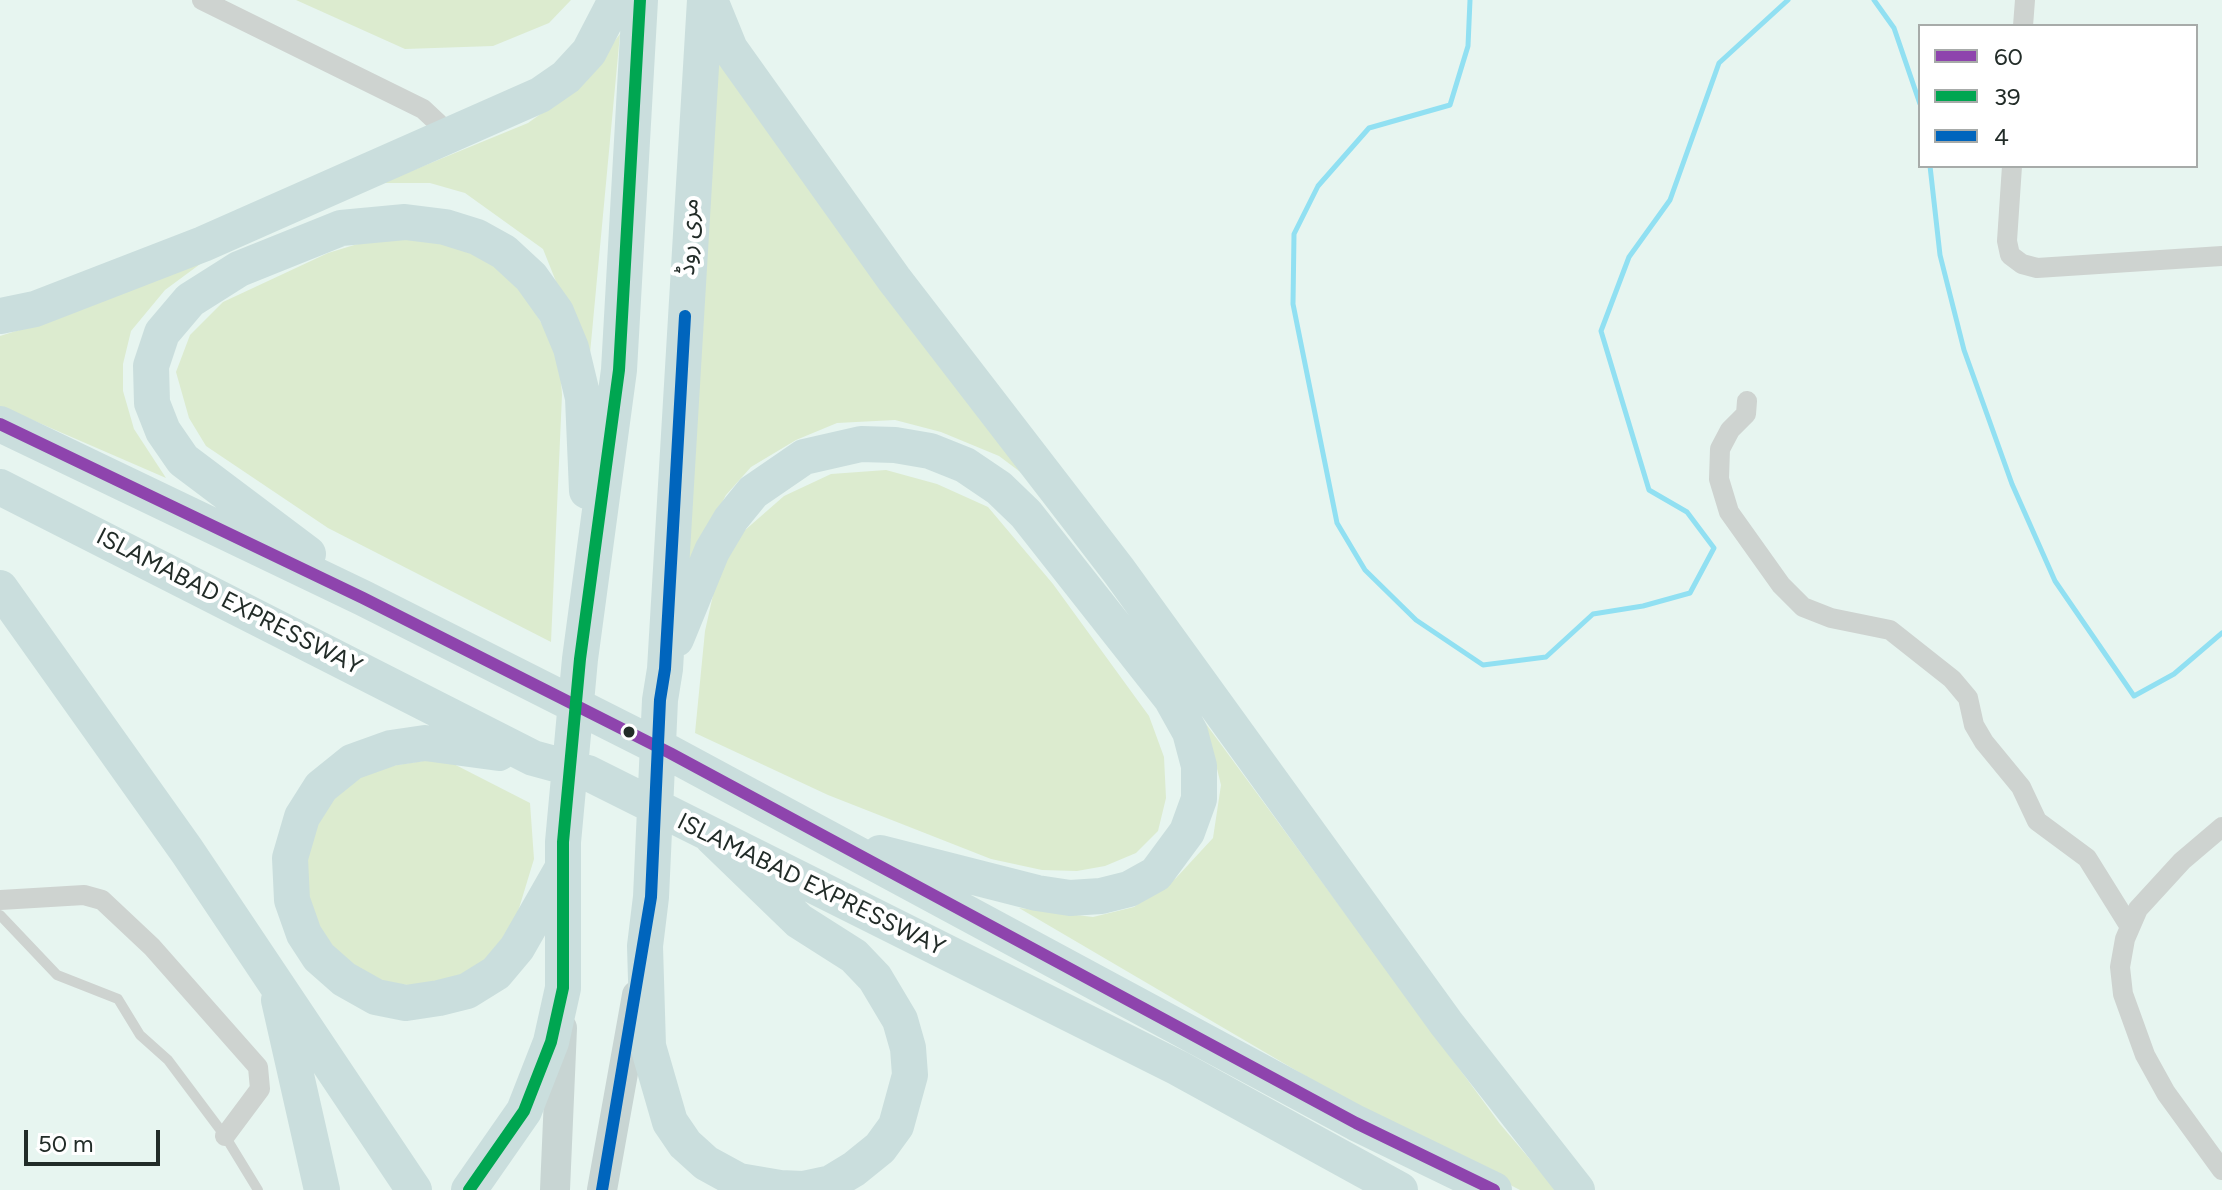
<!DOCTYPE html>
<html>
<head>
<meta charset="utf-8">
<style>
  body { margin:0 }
  #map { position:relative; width:2222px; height:1190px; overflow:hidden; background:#e7f5f0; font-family:Figtree,sans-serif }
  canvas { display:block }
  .legend { position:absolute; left:1918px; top:24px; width:280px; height:144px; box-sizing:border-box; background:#fff; border:2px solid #a7aba9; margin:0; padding:10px 14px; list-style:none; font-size:24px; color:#222c28 }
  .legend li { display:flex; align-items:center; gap:16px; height:40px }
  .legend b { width:40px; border:2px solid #a7aba9 }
  .scale { position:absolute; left:24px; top:1130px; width:136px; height:36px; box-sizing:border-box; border:4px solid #222c28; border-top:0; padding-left:10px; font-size:24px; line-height:28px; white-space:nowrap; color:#222c28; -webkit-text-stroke:6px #fff; paint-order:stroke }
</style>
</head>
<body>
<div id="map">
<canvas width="2222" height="1190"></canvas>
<ul class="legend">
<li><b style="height:10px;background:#8e44ad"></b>60</li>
<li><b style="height:10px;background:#00a651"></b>39</li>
<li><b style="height:10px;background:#0065bd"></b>4</li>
</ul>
<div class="scale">50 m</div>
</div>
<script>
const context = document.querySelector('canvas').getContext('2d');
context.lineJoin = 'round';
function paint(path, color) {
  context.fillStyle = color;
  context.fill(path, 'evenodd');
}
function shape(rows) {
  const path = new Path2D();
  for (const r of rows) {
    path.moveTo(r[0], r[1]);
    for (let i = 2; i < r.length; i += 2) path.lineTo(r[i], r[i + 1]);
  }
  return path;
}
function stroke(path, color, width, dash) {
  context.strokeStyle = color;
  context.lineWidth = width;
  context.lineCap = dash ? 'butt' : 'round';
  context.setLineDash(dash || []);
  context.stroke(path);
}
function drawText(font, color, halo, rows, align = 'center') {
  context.font = font + ' Figtree,"Noto Sans Arabic",sans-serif';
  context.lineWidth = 8;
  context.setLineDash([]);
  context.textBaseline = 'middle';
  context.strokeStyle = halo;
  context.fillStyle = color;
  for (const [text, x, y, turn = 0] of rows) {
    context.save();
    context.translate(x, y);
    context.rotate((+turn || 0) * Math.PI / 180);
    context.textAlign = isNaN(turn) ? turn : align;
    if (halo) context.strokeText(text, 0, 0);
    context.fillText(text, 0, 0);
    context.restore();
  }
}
paint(shape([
  [296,0,571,0,549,23,493,46,405,49],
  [620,34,589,364,543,249,465,193,430,183,382,183,528,123,580,86],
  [712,43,1023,474,999,456,941,432,895,420,837,423,796,440,751,467,726,495,686,570],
  [423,236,470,250,513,276,559,352,562,395,551,642,328,528,206,446,189,418,176,372,190,335,223,302,328,253,374,239],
  [207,259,165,290,131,331,123,364,123,391,134,429,166,478,0,406,0,336,64,316],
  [886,470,937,484,988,507,1053,584,1149,716,1164,757,1166,798,1158,831,1136,853,1105,866,1077,871,1042,870,991,859,828,795,695,733,705,631,717,577,744,531,784,496,831,474],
  [1206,724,1500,1124,1556,1190,1520,1190,1355,1105,1019,908,1093,917,1134,907,1176,878,1213,838,1221,785],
  [442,758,530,803,534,859,510,938,483,968,440,987,377,983,314,934,300,866,325,800,365,770]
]), '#dcebcf');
stroke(shape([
  [1470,0,1468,46,1450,105,1369,128,1318,186,1294,234,1293,304,1337,523,1365,570,1416,620,1483,665,1546,657,1593,614,1643,606,1690,593,1714,548,1687,512,1649,490,1601,331,1629,257,1670,200,1719,63,1788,0],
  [1874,0,1894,28,1920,104],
  [1930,166,1940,255,1964,350,2012,484,2055,581,2134,696,2174,674,2222,633]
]), '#91e0f2', 5);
stroke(shape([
  [0,915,57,975,118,999,140,1035,168,1060,225,1136,258,1190]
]), '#ced3d0', 10);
stroke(shape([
  [202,0,423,109,438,123,446,139],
  [2023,26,2025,0],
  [2012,166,2007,241,2010,255,2022,264,2037,268,2222,256],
  [1747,401,1746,414,1730,430,1720,449,1719,479,1729,512,1781,585,1803,607,1831,618,1890,630,1952,679,1968,698,1974,725,1984,742,2021,787,2037,821,2087,858,2130,927],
  [2222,827,2182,861,2138,909,2125,939,2120,967,2123,994,2145,1055,2166,1093,2222,1170],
  [0,900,84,895,102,900,152,947,258,1067,260,1089,225,1136]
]), '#ced3d0', 20);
stroke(shape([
  [555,1190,562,1028],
  [602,1190,637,995]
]), '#c8d5d3', 30);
stroke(shape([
  [705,0,665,669,660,700,651,897,645,946,648,1046,670,1122,685,1144,706,1163,739,1181,780,1188,803,1189,831,1183,854,1169,880,1148,896,1126,910,1075,908,1048,900,1020,875,978,854,956,799,921,712,837],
  [710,0,730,49,894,279,1119,571,1446,1023,1577,1190],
  [0,316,35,309,203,244,540,95,566,77,589,52,616,0],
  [0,424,363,598,670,753,1356,1123,1494,1190],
  [0,487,533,758,588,773,1178,1068,1400,1190],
  [308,554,183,460,163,431,152,403,151,366,162,333,190,300,239,269,341,228,405,222,445,227,477,237,504,252,531,277,556,312,571,348,583,398,587,491],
  [0,588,187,851,414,1190],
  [676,639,712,551,731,519,753,492,804,457,861,444,895,445,930,451,965,465,999,488,1026,514,1171,698,1190,732,1199,766,1199,799,1187,832,1156,874,1129,889,1101,896,1070,898,1037,893,880,853],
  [499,753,425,743,391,748,352,762,321,787,302,817,290,858,292,900,304,934,319,957,344,979,376,997,406,1003,439,998,467,991,496,973,517,948,561,871],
  [279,1000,322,1190],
  [469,1190,524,1111,551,1042,563,988,563,842,580,659,619,370,640,0]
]), '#cadedd', 36);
stroke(shape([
  [0,424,363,598,670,753,1356,1123,1494,1190]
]), '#8e44ad', 12);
stroke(shape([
  [469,1190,524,1111,551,1042,563,988,563,842,580,659,619,370,640,0]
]), '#00a651', 12);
stroke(shape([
  [602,1190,651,897,660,700,665,669,685,316]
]), '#0065bd', 12);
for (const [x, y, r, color] of [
  [629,732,7,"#222c28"]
]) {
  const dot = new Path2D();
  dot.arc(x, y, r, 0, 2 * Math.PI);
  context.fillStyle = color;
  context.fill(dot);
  stroke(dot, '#fff', 3);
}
drawText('24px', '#222c28', '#fff', [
  ["مری روڈ",689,237,-87],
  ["ISLAMABAD EXPRESSWAY",229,602,27],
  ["ISLAMABAD EXPRESSWAY",811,885,26]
]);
</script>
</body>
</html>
